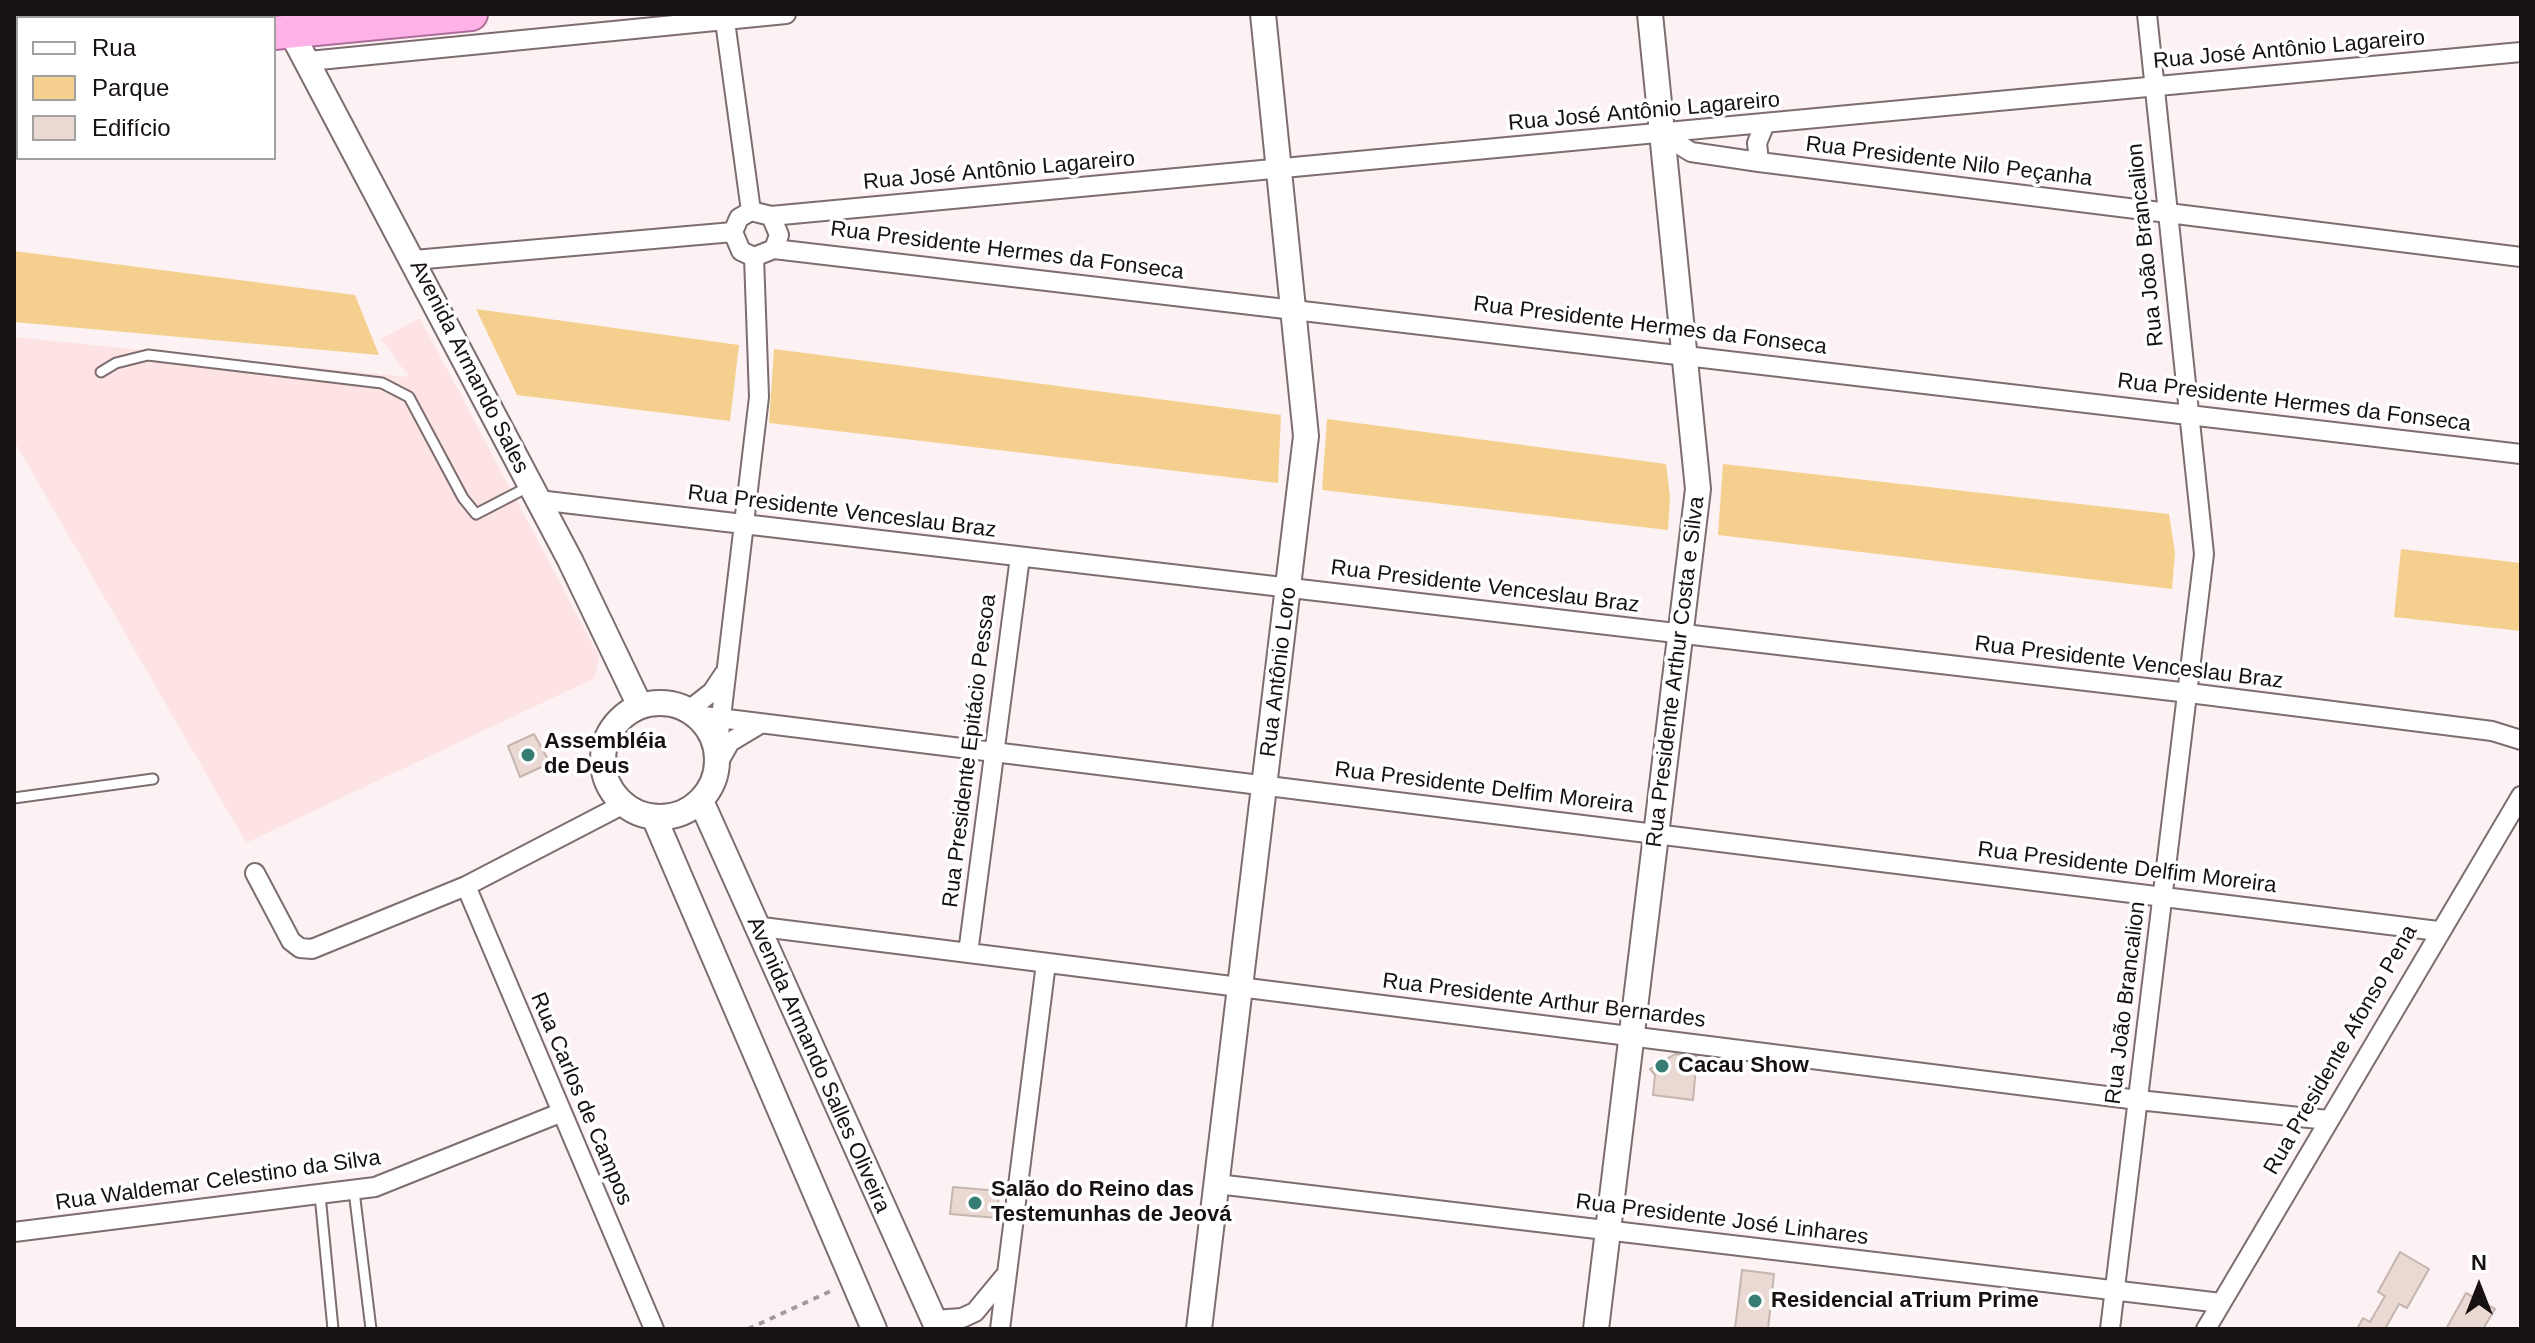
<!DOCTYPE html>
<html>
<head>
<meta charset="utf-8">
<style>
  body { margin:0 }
  #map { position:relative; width:2535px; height:1343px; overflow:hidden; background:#fdf2f3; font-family:Arial,sans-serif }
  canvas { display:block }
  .frame { position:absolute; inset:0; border:16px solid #171111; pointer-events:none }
  .legend { position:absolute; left:16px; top:16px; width:260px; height:144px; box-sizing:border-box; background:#fff; border:2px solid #a2a0a0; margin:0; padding:10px 14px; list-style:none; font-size:24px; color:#171111 }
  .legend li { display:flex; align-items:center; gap:16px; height:40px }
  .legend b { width:40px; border:2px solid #a2a0a0 }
  .north { position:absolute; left:2439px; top:1247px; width:80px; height:80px; -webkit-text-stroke:6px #fff; paint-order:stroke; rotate:0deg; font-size:22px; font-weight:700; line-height:32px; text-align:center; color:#171111 }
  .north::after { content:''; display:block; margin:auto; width:28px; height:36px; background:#171111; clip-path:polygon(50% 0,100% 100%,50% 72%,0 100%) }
</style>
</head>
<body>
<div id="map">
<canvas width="2535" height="1343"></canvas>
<div class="frame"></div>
<ul class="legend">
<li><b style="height:10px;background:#fff"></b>Rua</li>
<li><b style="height:22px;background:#f5cf8d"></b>Parque</li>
<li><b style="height:22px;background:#e9d9d2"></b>Edifício</li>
</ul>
<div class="north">N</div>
</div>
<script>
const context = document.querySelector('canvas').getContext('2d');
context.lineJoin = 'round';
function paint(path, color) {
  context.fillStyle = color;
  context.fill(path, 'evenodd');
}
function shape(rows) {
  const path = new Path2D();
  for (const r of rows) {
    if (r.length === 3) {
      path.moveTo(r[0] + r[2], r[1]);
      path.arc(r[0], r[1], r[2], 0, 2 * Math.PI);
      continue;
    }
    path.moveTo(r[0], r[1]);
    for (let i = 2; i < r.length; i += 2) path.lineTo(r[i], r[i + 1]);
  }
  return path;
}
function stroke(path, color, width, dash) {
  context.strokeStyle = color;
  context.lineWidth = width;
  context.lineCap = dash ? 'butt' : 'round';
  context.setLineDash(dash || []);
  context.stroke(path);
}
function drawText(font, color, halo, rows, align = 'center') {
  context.font = font + ' Arial,sans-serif';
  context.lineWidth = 7;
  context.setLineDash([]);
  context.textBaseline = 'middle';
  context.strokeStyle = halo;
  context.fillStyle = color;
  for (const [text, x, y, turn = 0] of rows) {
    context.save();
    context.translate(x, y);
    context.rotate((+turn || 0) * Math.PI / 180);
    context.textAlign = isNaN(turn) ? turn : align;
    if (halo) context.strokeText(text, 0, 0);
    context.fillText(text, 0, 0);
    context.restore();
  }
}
paint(shape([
  [420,318,599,656,595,678,246,843,14,441,14,337,409,377,381,339]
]), '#fee3e5');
paint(shape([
  [14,251,355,295,379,355,14,322],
  [476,309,739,345,730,421,517,395],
  [774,349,1281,415,1278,483,769,423],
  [1327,419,1666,464,1670,497,1668,530,1322,490],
  [1723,464,2169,514,2175,553,2172,589,1718,535],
  [2401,549,2521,563,2521,631,2394,617]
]), '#f5cf8d');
const building = shape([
  [534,734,550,763,520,777,508,746,534,734],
  [1675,1054,1697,1056,1693,1100,1653,1095,1655,1075,1650,1069,1675,1054],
  [953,1187,999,1191,997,1218,950,1214,953,1187],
  [2400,1252,2429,1269,2407,1308,2399,1304,2385,1329,2357,1329,2363,1318,2370,1322,2385,1296,2378,1292,2400,1252],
  [1742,1270,1774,1274,1768,1329,1735,1329,1742,1270],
  [2466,1293,2495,1309,2483,1329,2446,1329,2466,1293]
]);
paint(building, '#e9d9d2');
stroke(building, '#c4b5ae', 2);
const service = shape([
  [101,372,116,363,148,355,382,383,409,397,463,498,476,514,530,486],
  [14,798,153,779],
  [354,1191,371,1329],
  [320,1195,333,1329]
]);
const minor = shape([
  [724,14,751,211],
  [309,61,786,14],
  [1662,134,1691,152,1759,162,2521,257],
  [1759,162,1757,143,1764,126],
  [771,216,779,235,774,249,754,257,741,251,733,232,739,218,751,211,771,216,2521,52],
  [774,249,2521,454],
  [414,260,733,232],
  [538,500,2189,693,2492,731,2521,740],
  [689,710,712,692,724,674],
  [695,715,2438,931],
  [717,751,759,397,754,257],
  [718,763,730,742,760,724],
  [255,873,291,941,300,948,312,949,466,886,624,804],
  [466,886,654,1329],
  [754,926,2138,1100,2328,1120],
  [968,953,1020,557],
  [1217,1184,2221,1303],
  [14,1232,375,1187,560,1113],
  [933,1320,962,1318,975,1312,1004,1277],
  [1000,1329,1046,963],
  [2110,1329,2204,554,2147,14],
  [2206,1329,2521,796]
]);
const tertiary = shape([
  [291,32,570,560,640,706],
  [660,760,57],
  [701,801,938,1329],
  [654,817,874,1329],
  [1199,1329,1306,436,1263,14],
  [1596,1329,1698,489,1650,14]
]);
const trunk = shape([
  [14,18,51,14],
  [274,33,471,14],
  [14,59,18,59]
]);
stroke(service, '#7d6d6e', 13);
stroke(minor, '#7d6d6e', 22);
stroke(tertiary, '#7d6d6e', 28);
stroke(trunk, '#ac6d98', 36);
stroke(shape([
  [748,1329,833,1290]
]), '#a2999a', 4, [6, 6]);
stroke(service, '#fff', 9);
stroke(minor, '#fff', 18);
stroke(tertiary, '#fff', 24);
stroke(trunk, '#feb2e7', 32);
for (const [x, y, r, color] of [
  [528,755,8,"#377d74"],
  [1662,1066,8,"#377d74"],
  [975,1203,8,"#377d74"],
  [1755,1301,8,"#377d74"]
]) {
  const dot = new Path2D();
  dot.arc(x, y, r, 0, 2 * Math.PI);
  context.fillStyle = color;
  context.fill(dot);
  stroke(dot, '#fff', 3);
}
drawText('22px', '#171111', '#fff', [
  ["Rua José Antônio Lagareiro",2289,50,-5],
  ["Rua José Antônio Lagareiro",1644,112,-5],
  ["Rua Presidente Nilo Peçanha",1949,162,7],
  ["Rua José Antônio Lagareiro",999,171,-5],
  ["Rua João Brancalion",2146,245,-96],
  ["Rua Presidente Hermes da Fonseca",1007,251,7],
  ["Rua Presidente Hermes da Fonseca",1650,326,7],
  ["Avenida Armando Sales",469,367,63],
  ["Rua Presidente Hermes da Fonseca",2294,403,7],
  ["Rua Presidente Venceslau Braz",842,512,7],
  ["Rua Presidente Venceslau Braz",1485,587,7],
  ["Rua Presidente Venceslau Braz",2129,663,7],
  ["Rua Antônio Loro",1279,672,-83],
  ["Rua Presidente Arthur Costa e Silva",1676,672,-83],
  ["Rua Presidente Epitácio Pessoa",970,751,-83],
  ["Rua Presidente Delfim Moreira",1484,788,7],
  ["Rua Presidente Delfim Moreira",2127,868,7],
  ["Rua Presidente Arthur Bernardes",1544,1001,7],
  ["Rua João Brancalion",2126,1003,-83],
  ["Rua Presidente Afonso Pena",2341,1050,-60],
  ["Avenida Armando Salles Oliveira",818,1065,66],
  ["Rua Carlos de Campos",581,1099,67],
  ["Rua Waldemar Celestino da Silva",218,1181,-8],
  ["Rua Presidente José Linhares",1722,1220,7]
]);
drawText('bold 22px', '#171111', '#fff', [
  ["Assembléia",544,742],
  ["de Deus",544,767],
  ["Cacau Show",1678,1066],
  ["Salão do Reino das",991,1190],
  ["Testemunhas de Jeová",991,1215],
  ["Residencial aTrium Prime",1771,1301]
], 'left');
</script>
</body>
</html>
